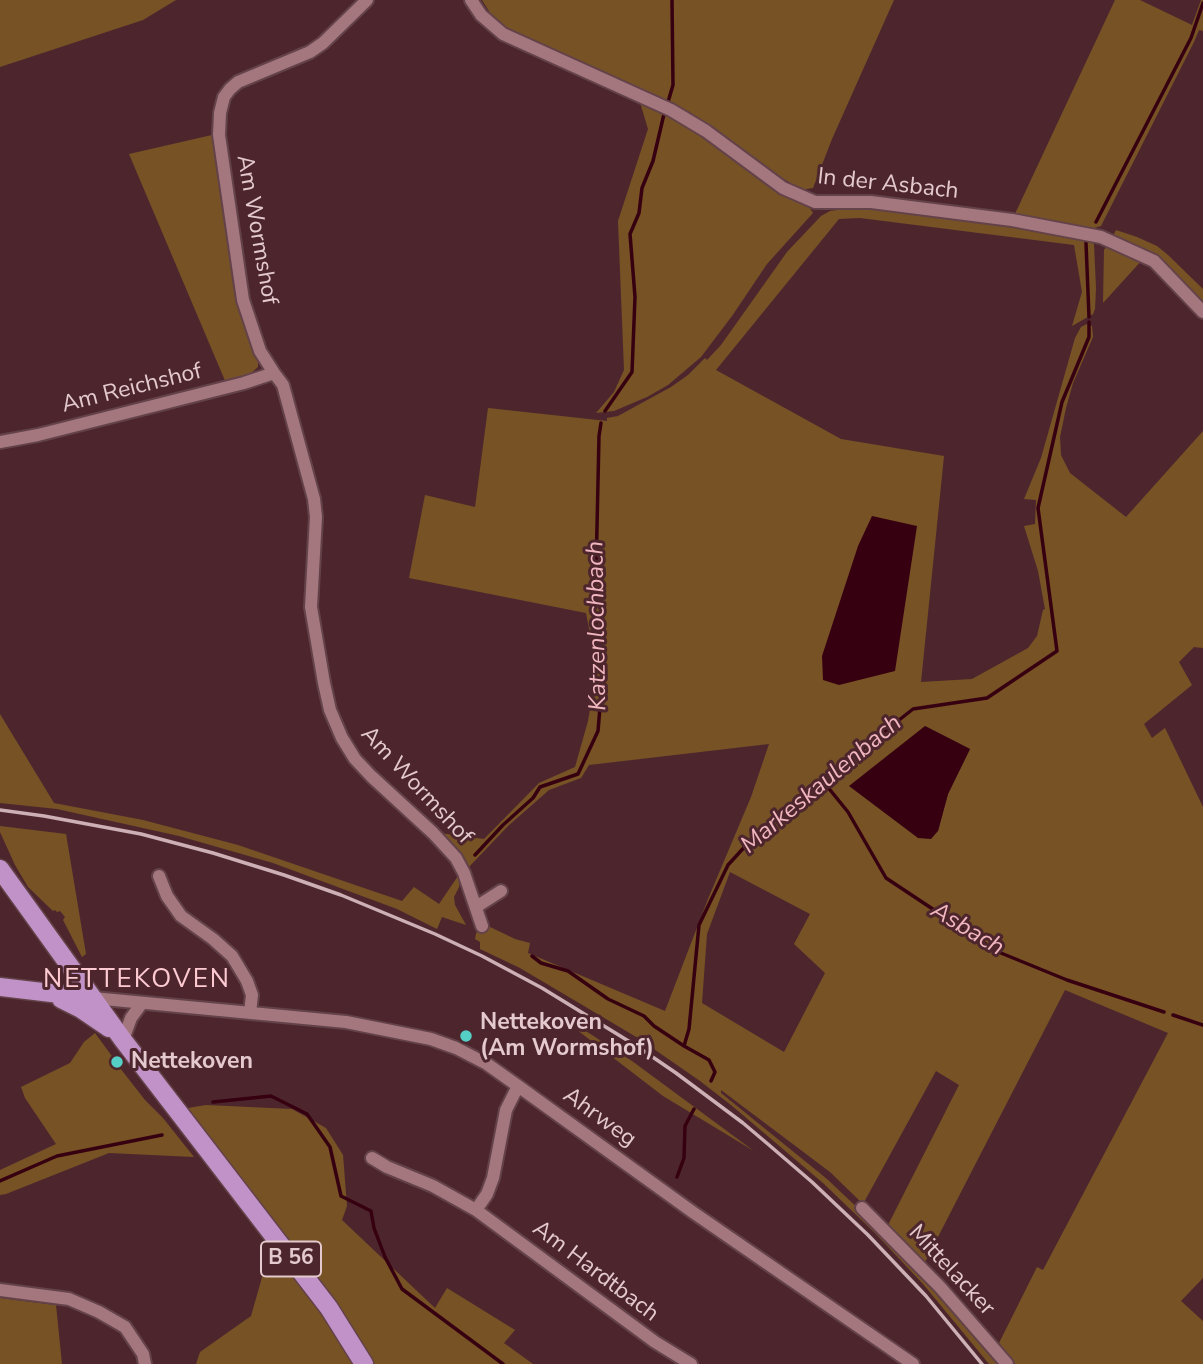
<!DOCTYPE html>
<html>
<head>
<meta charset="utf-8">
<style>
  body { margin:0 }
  canvas { display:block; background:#4d262d }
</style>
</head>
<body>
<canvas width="1203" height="1364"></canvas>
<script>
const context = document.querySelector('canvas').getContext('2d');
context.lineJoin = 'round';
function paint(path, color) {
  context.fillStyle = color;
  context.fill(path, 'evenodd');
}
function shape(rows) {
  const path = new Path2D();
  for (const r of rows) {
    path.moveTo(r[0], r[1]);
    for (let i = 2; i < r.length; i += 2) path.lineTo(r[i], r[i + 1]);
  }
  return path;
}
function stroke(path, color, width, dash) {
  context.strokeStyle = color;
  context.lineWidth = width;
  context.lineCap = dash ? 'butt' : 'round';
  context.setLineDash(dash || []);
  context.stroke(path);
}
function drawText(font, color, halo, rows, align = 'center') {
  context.font = font + ' "Nunito Sans",sans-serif';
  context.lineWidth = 6;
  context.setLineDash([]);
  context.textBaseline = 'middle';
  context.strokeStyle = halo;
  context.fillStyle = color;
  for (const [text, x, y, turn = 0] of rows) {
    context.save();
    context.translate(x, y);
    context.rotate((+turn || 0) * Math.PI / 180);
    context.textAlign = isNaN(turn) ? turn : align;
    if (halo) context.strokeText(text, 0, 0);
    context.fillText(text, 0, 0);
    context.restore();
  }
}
paint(shape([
  [0,0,176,0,143,20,0,67],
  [482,0,894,0,832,139,813,188,801,190,775,173,691,113,658,96,529,42,497,24],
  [1115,0,1140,0,1192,25,1201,0,1203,0,1203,31,1199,30,1194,42,1101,226,1091,229,1014,216],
  [639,99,659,106,709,139,791,199,810,208,813,213,767,264,732,316,701,357,668,385,647,397,614,411,596,413,614,392,624,370,618,221,648,129],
  [212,135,238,296,258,355,258,367,249,375,226,383,129,154],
  [860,207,898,209,978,219,1090,239,1094,244,1096,288,1095,309,1093,314,1072,326,1082,292,1074,245,860,218,839,219,716,370,841,439,944,456,921,682,972,679,1028,648,1037,636,1043,610,1045,609,1038,571,1024,526,1035,524,1036,500,1024,499,1041,458,1075,338,1081,327,1087,324,1092,326,1093,337,1073,383,1066,408,1060,437,1061,455,1070,473,1126,517,1203,431,1203,648,1194,647,1179,662,1192,685,1144,724,1152,738,1165,728,1203,807,1203,1278,1181,1301,1203,1321,1203,1364,1015,1364,999,1343,1037,1267,1043,1270,1168,1033,1065,990,924,1264,888,1225,959,1085,936,1071,863,1204,830,1172,721,1090,721,1093,827,1179,881,1230,937,1291,999,1364,989,1364,923,1284,875,1233,823,1183,731,1105,700,1081,638,1038,520,968,480,949,480,942,475,939,476,934,478,929,488,926,515,939,530,943,528,953,665,1011,708,899,751,797,769,744,589,765,581,778,549,790,508,826,467,869,440,833,484,839,539,783,575,767,588,721,597,669,586,613,409,578,425,495,475,507,488,408,607,421,607,418,618,416,671,387,688,375,705,358,707,360,721,345,787,252,821,216,830,211],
  [925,726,970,749,948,794,938,831],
  [730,872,810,914,794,944,825,973,784,1052,702,1003,707,934],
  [1116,230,1137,237,1157,246,1168,255,1203,289,1203,304,1113,236],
  [1107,246,1143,259,1103,303,1104,250],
  [0,714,54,803,143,820,238,845,402,901,414,887,439,904,458,876,460,877,459,887,454,897,455,905,466,925,442,917,437,929,397,909,273,863,179,836,57,809,0,803],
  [0,826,66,834,86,954,82,957,63,920,65,917,60,911,57,912,55,910,53,911,28,887,15,865,0,832],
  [558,1013,632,1061,754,1151,663,1096,581,1033],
  [95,1033,114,1059,112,1061,117,1069,120,1068,145,1100,163,1118,194,1157,109,1153,6,1194,0,1195,0,1170,56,1144,25,1098,21,1087,70,1063,84,1042],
  [206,1105,292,1109,326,1128,343,1155,347,1206,342,1220,435,1308,447,1288,515,1330,504,1343,533,1364,196,1364,200,1352,251,1316,261,1281,271,1234,176,1110],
  [0,1298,56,1305,62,1364,0,1364]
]), '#775225');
paint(shape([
  [872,516,917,526,895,671,839,685,823,680,822,656,858,546],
  [925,726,970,749,948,794,938,831,931,839,918,838,849,786]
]), '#370011');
stroke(shape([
  [668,102,673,85,672,0],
  [1096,222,1191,38,1203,3],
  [1086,243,1089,317],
  [605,411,632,372,635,297,630,234,639,213,642,188,653,161,664,114],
  [822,780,848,812,886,878,996,951,1067,980,1164,1012],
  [475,855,503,825,533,798,540,787,578,774,598,731,603,671,593,604,596,572,599,436,601,423],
  [532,956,541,963,568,971,608,999,644,1016,654,1026,684,1046],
  [1173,1015,1203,1025],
  [711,1081,715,1072,709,1060,684,1046,689,1029,699,925,728,865,760,830,913,709,987,698,1057,651,1038,508,1062,402,1089,337,1089,322],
  [213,1102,271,1096,307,1114,330,1147,341,1196,371,1211,374,1228,385,1257,402,1289,503,1364],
  [677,1177,684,1158,685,1126,694,1109],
  [0,1181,57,1156,162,1135]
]), '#370011', 3.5);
const minor = shape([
  [367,0,323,43,310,52,238,82,230,89,224,97,220,113,219,135,243,300,260,351,274,373,283,385,314,499,316,517,311,607,324,683,330,710,342,738,355,759,371,776,433,833,456,858,464,873,482,926],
  [471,0,481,15,503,34,671,110,706,131,783,188,815,202,871,202,1012,220,1101,237,1154,261,1203,312],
  [0,442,38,435,244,383,274,373],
  [159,876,167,896,181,916,213,939,232,956,247,981,252,995,250,1013],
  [476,907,501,891],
  [93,998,346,1022,431,1039,456,1048,487,1064,518,1086,694,1213,913,1364],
  [123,1040,131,1018,142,1003],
  [372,1158,387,1167,433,1186,476,1210,655,1342,691,1364],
  [862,1208,940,1287,1007,1364],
  [476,1210,487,1194,493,1178,506,1110,518,1086],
  [0,1290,69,1299,99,1312,125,1327,143,1354,145,1364]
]);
const major = shape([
  [0,869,123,1040,329,1308,364,1364],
  [0,987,93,998],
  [61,999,81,1009,109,1028]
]);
stroke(minor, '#634249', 16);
stroke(major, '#634249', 21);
stroke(minor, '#a4767d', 12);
stroke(major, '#c092c7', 18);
stroke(shape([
  [0,810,44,816,141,834,213,853,284,875,341,895,435,934,482,956,542,988,635,1045,676,1073,743,1123,769,1145,812,1182,868,1235,926,1296,982,1364]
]), '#ccb0b5', 3.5);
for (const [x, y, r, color] of [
  [466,1036,7,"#55cec5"],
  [117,1062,7,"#55cec5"]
]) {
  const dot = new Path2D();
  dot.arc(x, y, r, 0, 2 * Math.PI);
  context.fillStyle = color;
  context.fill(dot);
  stroke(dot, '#4d262d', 2.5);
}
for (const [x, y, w] of [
  [291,1259,60]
]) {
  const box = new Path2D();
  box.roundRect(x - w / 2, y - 17.5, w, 35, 5);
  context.fillStyle = '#4d262d';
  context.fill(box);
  stroke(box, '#e4cace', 2);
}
drawText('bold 21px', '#e4cace', null, [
  ["B 56",291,1259]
]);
drawText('23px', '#e4cace', '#4d262d', [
  ["In der Asbach",888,185,6],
  ["Am Wormshof",256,230,80],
  ["Am Reichshof",132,389,-14],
  ["Am Wormshof",416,786,47],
  ["Ahrweg",599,1118,36],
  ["Mittelacker",951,1271,47],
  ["Am Hardtbach",595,1272,37]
]);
drawText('bold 23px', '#e4cace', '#4d262d', [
  ["Nettekoven",480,1023],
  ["(Am Wormshof)",480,1049],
  ["Nettekoven",131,1062]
], 'left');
drawText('italic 24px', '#f1b6bf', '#4d262d', [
  ["Katzenlochbach",598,626,-91],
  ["Markeskaulenbach",822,785,-40],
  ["Asbach",967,930,31]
]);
context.letterSpacing = '2px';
drawText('26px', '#fecad2', '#4d262d', [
  ["NETTEKOVEN",137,981]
]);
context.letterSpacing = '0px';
</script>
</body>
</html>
